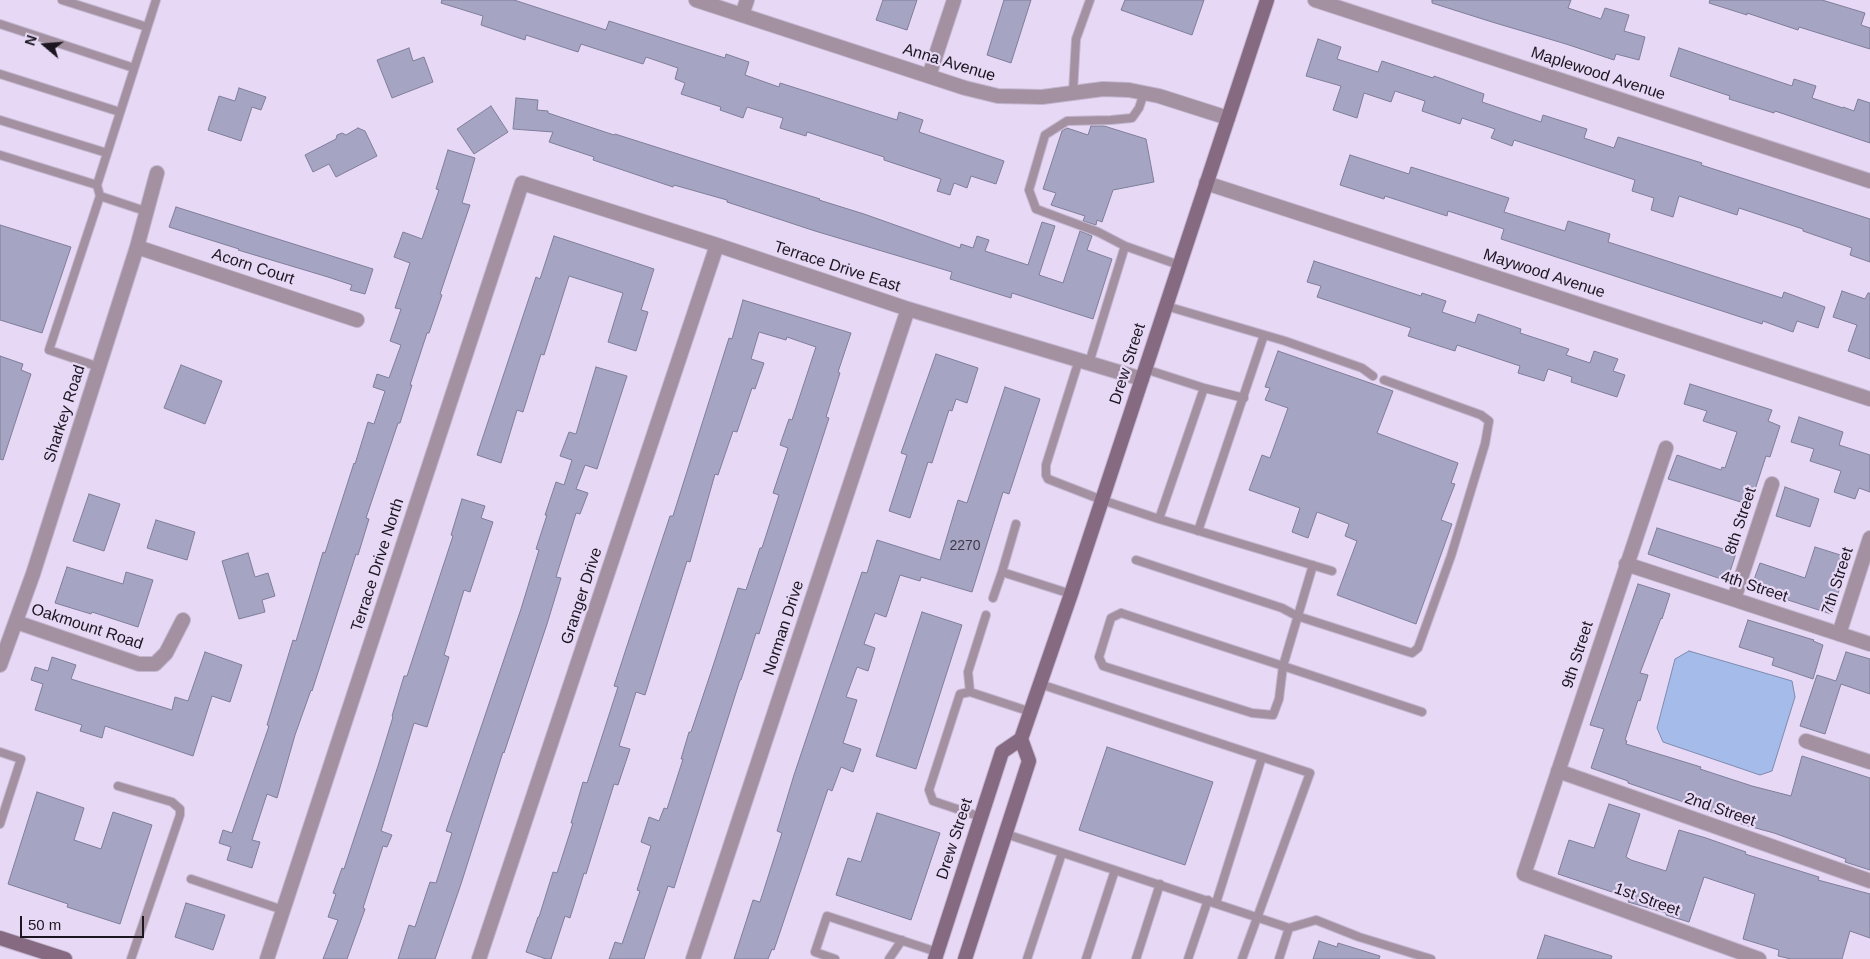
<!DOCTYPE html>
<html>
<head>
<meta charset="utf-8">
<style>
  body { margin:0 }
  #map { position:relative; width:1870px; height:959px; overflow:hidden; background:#e7d8f5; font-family:Arial,sans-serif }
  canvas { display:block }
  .north { position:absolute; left:20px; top:20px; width:50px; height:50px; -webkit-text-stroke:4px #e7d8f5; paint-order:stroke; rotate:288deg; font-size:14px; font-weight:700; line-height:20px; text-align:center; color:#1b1620 }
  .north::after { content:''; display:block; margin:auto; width:18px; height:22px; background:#1b1620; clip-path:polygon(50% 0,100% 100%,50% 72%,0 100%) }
  .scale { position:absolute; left:20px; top:916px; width:124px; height:22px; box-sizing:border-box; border:2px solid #1b1620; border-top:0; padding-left:6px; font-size:15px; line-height:18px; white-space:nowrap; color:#1b1620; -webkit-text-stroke:4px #e7d8f5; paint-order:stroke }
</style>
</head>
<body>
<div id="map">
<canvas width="1870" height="959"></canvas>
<div class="north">N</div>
<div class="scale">50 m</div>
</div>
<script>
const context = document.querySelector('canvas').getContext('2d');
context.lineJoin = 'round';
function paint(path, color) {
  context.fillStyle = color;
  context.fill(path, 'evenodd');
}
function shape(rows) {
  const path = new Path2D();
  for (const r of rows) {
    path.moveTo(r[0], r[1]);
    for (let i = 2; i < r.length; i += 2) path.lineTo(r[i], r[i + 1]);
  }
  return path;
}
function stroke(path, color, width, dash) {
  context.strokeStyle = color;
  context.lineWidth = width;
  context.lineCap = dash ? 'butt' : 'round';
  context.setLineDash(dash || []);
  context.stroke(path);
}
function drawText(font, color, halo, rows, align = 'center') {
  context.font = font + ' Arial,sans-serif';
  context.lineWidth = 4.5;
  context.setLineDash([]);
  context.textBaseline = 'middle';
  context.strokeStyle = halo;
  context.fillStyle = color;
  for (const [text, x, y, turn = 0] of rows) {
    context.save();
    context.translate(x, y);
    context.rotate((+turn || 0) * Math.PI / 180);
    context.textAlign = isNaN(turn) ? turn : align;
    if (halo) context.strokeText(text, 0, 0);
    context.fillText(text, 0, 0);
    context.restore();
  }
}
const water = shape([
  [1689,651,1792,681,1795,697,1772,771,1760,775,1663,742,1657,728,1675,659,1689,651]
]);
paint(water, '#a5bceb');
stroke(water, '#7c8aae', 1);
const building = shape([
  [442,0,514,0,606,30,609,21,725,58,726,54,749,62,745,75,779,87,780,83,897,120,899,112,923,120,919,132,1004,161,996,184,971,176,967,188,954,183,950,195,937,191,941,179,884,160,884,157,807,132,806,136,780,128,783,118,747,107,743,118,720,110,721,107,681,94,685,83,675,79,678,68,646,57,643,64,581,44,578,52,526,35,525,40,481,25,483,16,441,3,442,0],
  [883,0,917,0,907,30,876,20,883,0],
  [1004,0,1031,0,1011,63,987,55,1004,0],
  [1125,0,1204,0,1192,35,1121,10,1125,0],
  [1432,0,1571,0,1568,8,1601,19,1605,8,1629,15,1624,31,1645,37,1639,60,1616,54,1614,60,1566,44,1492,22,1432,3,1432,0],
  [1710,0,1822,0,1865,13,1861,25,1870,28,1870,49,1799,27,1798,30,1747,13,1747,15,1709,3,1710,0],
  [1318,39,1341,47,1337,59,1378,72,1382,61,1433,78,1434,76,1484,94,1482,102,1541,122,1543,115,1587,129,1584,138,1614,148,1618,137,1702,163,1701,165,1870,219,1870,262,1850,255,1852,248,1803,231,1803,229,1739,208,1737,215,1679,196,1673,217,1651,210,1654,198,1632,191,1635,180,1514,140,1512,146,1491,138,1495,129,1462,118,1460,124,1422,111,1425,101,1395,91,1391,102,1364,93,1357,118,1333,110,1341,86,1306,76,1318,39],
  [409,48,413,61,424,57,433,82,392,98,377,60,409,48],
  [1679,48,1792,86,1794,79,1816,86,1812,98,1843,108,1843,107,1854,111,1858,99,1870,103,1870,143,1775,111,1774,113,1729,99,1730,96,1670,76,1679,48],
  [239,88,266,97,261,110,252,107,241,141,208,130,219,96,235,101,239,88],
  [516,98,538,100,537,110,548,111,548,113,614,135,615,134,820,199,819,200,864,214,960,248,961,244,973,248,977,236,989,240,985,251,1028,265,1042,222,1055,226,1039,275,1063,283,1080,231,1092,236,1087,250,1112,259,1093,319,1012,293,1011,298,950,279,952,272,815,231,727,202,727,200,674,185,673,187,593,160,594,157,549,142,553,132,513,129,516,98],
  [491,106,508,132,474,154,457,129,491,106],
  [1091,126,1104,126,1146,139,1154,182,1113,190,1102,222,1097,220,1096,225,1083,221,1085,216,1051,205,1056,193,1043,189,1062,131,1067,128,1088,135,1091,126],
  [358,128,365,131,377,156,336,177,329,164,313,172,305,155,336,139,337,135,342,133,346,135,358,128],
  [448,150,475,158,462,203,470,205,440,294,442,295,429,333,427,333,410,385,412,385,400,423,398,423,366,518,369,519,358,555,356,554,312,691,311,690,295,735,277,798,267,794,252,840,260,842,252,868,227,860,231,847,219,843,223,830,232,833,269,726,267,725,293,640,296,641,323,552,325,553,354,463,355,464,368,422,374,424,385,391,373,387,377,374,389,378,401,345,390,341,401,309,395,308,410,263,394,257,403,232,422,239,439,190,436,189,448,150],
  [1350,155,1409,174,1411,167,1509,198,1504,212,1565,231,1568,221,1610,234,1608,242,1782,298,1784,292,1825,307,1818,328,1797,321,1793,332,1763,321,1762,324,1501,239,1504,229,1448,211,1447,216,1385,196,1384,199,1340,185,1350,155],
  [176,207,373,269,365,294,350,290,352,285,328,277,238,250,239,249,169,227,176,207],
  [0,225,71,247,42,333,0,320,0,225],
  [554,236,654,269,641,310,648,312,636,351,608,342,623,293,569,276,544,355,541,354,523,412,517,410,501,463,477,455,536,277,540,279,554,236],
  [1314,261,1421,296,1422,293,1446,301,1442,312,1475,323,1478,314,1521,329,1520,333,1569,349,1566,355,1590,363,1594,351,1618,359,1613,371,1625,375,1617,397,1571,382,1572,377,1548,369,1544,381,1518,373,1520,366,1457,345,1455,351,1408,336,1411,328,1317,297,1321,286,1307,282,1314,261],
  [1842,291,1865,299,1868,293,1870,293,1870,359,1848,351,1857,325,1833,317,1842,291],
  [743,300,851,333,838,372,840,373,826,417,829,418,759,634,756,633,741,680,740,680,674,888,668,886,644,959,609,959,615,942,622,944,640,891,637,890,651,846,641,842,649,817,659,821,664,808,667,809,683,759,681,759,689,732,691,732,714,663,738,588,746,590,760,548,762,548,779,495,773,493,788,448,780,445,789,419,792,420,816,347,787,337,786,340,759,332,751,359,764,363,755,389,752,388,737,432,733,431,718,475,715,474,690,562,687,561,645,695,636,692,619,746,630,749,618,785,614,784,586,874,584,873,570,918,565,916,551,959,546,959,526,952,538,917,539,917,553,872,557,873,573,823,571,823,583,782,587,783,618,687,614,686,626,649,670,516,673,516,729,338,732,339,743,300],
  [1278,351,1393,391,1377,433,1458,463,1451,483,1455,484,1441,520,1452,524,1416,624,1337,595,1357,541,1345,536,1349,524,1317,512,1308,538,1292,532,1300,508,1249,490,1262,455,1270,458,1288,408,1265,400,1270,388,1265,387,1278,351],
  [936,354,978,368,967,403,956,399,952,411,949,410,932,463,928,462,910,518,889,511,907,455,901,453,936,354],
  [0,356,23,364,21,370,31,374,3,460,0,459,0,356],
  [181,365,222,381,205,424,164,408,181,365],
  [596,367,627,376,597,469,585,465,576,489,588,493,580,514,576,513,556,577,561,578,547,624,504,753,503,752,461,884,435,959,398,959,409,925,415,927,430,882,436,883,452,833,446,831,521,609,539,550,536,549,547,515,545,515,556,482,564,485,572,460,560,456,569,432,576,434,596,367],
  [1690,384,1772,410,1768,421,1780,426,1770,457,1766,456,1750,505,1668,479,1677,455,1721,470,1722,467,1725,468,1737,432,1703,421,1707,411,1684,404,1690,384],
  [1005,387,1040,399,1009,494,1003,492,972,592,921,577,920,581,900,575,886,617,875,613,864,644,875,648,868,671,857,667,846,697,857,700,843,743,861,749,853,772,841,767,832,791,828,789,774,950,772,949,768,959,734,959,753,900,760,902,782,833,777,831,794,775,862,572,867,573,877,540,940,560,958,500,967,503,1005,387],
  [1799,417,1843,432,1839,445,1870,455,1870,492,1859,488,1855,499,1834,492,1841,471,1810,461,1814,449,1791,442,1799,417],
  [1785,487,1819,499,1810,527,1776,516,1785,487],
  [89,494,120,504,104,551,73,541,89,494],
  [462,499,485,506,481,518,493,522,470,592,464,590,444,655,449,657,427,727,414,723,381,831,392,835,387,847,383,846,363,908,365,909,347,959,323,959,338,920,328,917,336,894,333,893,342,868,344,869,378,766,393,717,392,716,404,676,407,676,453,536,451,535,462,499],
  [156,520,195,532,187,560,147,548,156,520],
  [1657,528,1736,553,1727,581,1648,554,1657,528],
  [1815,547,1850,558,1831,614,1751,588,1760,563,1805,578,1815,547],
  [248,553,255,577,268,573,275,596,262,600,265,612,239,619,222,561,248,553],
  [67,567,123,584,126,572,153,580,138,627,92,612,91,614,55,603,67,567],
  [1638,584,1670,594,1662,619,1661,618,1640,673,1648,675,1640,701,1638,700,1625,740,1627,741,1626,744,1701,767,1700,769,1752,786,1791,796,1802,756,1870,778,1870,870,1845,862,1846,859,1774,833,1741,824,1742,822,1628,783,1628,781,1591,768,1604,729,1590,725,1638,584],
  [922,612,962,625,916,769,876,756,922,612],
  [1748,620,1814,640,1813,641,1823,645,1813,679,1772,665,1774,658,1739,647,1748,620],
  [205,652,242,665,230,702,212,696,193,756,105,726,102,738,80,731,82,725,35,710,43,684,31,680,35,667,48,671,52,657,76,665,71,679,172,710,175,697,188,701,205,652],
  [1846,652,1870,659,1870,694,1841,684,1825,734,1800,726,1817,675,1836,681,1846,652],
  [1107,747,1213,782,1185,865,1079,830,1107,747],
  [37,792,84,808,74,840,101,849,113,812,152,825,120,924,67,907,68,904,8,884,37,792],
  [1609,804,1640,814,1626,857,1631,860,1666,871,1679,830,1706,838,1746,852,1745,854,1819,877,1818,880,1870,894,1870,938,1850,931,1842,959,1791,959,1778,956,1779,950,1743,939,1755,894,1704,877,1689,922,1666,915,1666,913,1628,902,1630,898,1558,874,1569,840,1594,848,1609,804],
  [877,813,940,833,911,920,836,895,848,858,861,862,877,813],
  [186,903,225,915,213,950,175,937,186,903],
  [1545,935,1612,956,1611,959,1537,959,1545,935],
  [1319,941,1337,947,1338,943,1380,956,1379,959,1313,959,1319,941]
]);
paint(building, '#a5a4c2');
stroke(building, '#7f7e9a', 1);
const service = shape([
  [62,0,147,27],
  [0,24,134,68],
  [0,74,120,112],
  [1073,92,1076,39,1090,0],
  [0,120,107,153],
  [0,155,97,185],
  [148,212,100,196,97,185,156,0],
  [1125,246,1179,265],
  [1166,306,1285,341,1362,368,1373,376],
  [1079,360,1046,465,1046,475,1048,479,1102,500,1159,519,1332,571],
  [1089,363,1125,246,1098,232,1036,209,1029,190,1045,135,1067,121,1111,120,1132,118,1139,108,1144,93],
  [99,367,49,350,100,196],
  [1145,369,1204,388,1159,519],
  [1204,388,1244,398],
  [1016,524,1002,572,1071,594],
  [1198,531,1264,335],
  [1136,560,1282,608,1297,616,1412,653,1418,648,1451,556,1485,444,1489,421,1481,415,1384,380],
  [1313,565,1283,666,1422,712],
  [993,598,1002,572],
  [1121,613,1283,666,1279,699,1273,715,1252,713,1103,666,1099,657,1111,618,1121,613],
  [1040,684,1310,773,1242,959],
  [970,692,968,672,986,615],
  [0,752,21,759,0,824],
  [118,786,172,802,180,809,180,815,131,959],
  [981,817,933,801,929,790,960,694,970,692,1031,712],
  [1006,834,1289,928,1279,959],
  [191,879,283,910],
  [1216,903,1262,757],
  [1289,928,1316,920,1359,937,1431,959],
  [835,959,815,952,827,916,937,952],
  [889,959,902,940],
  [1027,959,1062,853],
  [1086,959,1115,870],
  [1136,959,1160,884],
  [1188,959,1208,900]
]);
const minor = shape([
  [696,0,965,88,998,96,1042,97,1103,89,1129,90,1159,96,1228,118],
  [1315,0,1870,181],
  [742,15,747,0],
  [929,76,954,0],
  [1206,183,1870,399],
  [137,247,357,320],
  [1666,448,1524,874,1759,959],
  [1626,564,1870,644],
  [1734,599,1772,484],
  [16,622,139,664,155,664,166,653,183,620],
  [1839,634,1870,538],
  [0,665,33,574,137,247,157,173],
  [1806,741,1870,762],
  [1558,771,1870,881],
  [267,959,522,183,717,245,908,309,1142,379],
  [479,959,717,245],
  [693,959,908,309]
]);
const secondary = shape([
  [0,938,65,959],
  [935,959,1002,752,1021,739,1071,594,1267,0],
  [965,959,1029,761,1021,739]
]);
stroke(service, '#c2b5cf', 10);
stroke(minor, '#c2b5cf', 16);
stroke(secondary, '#c2b5cf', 16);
stroke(service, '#a390a0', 8);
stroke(minor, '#a390a0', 14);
stroke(secondary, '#856a82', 14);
drawText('14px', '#3e3a48', null, [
  ["2270",965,546]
]);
drawText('16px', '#1b1620', '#e7d8f5', [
  ["Anna Avenue",949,63,17],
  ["Maplewood Avenue",1598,74,18],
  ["Acorn Court",253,267,18],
  ["Terrace Drive East",837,267,18],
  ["Maywood Avenue",1544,274,18],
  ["Drew Street",1128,364,-72],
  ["Sharkey Road",65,414,-72],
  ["8th Street",1741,521,-72],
  ["Terrace Drive North",378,565,-72],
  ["7th Street",1838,581,-72],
  ["4th Street",1754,587,18],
  ["Granger Drive",582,596,-72],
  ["Oakmount Road",87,627,18],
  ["Norman Drive",784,628,-72],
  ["9th Street",1578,655,-72],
  ["2nd Street",1720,810,19],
  ["Drew Street",955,839,-72],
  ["1st Street",1647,900,20]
]);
</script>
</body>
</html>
